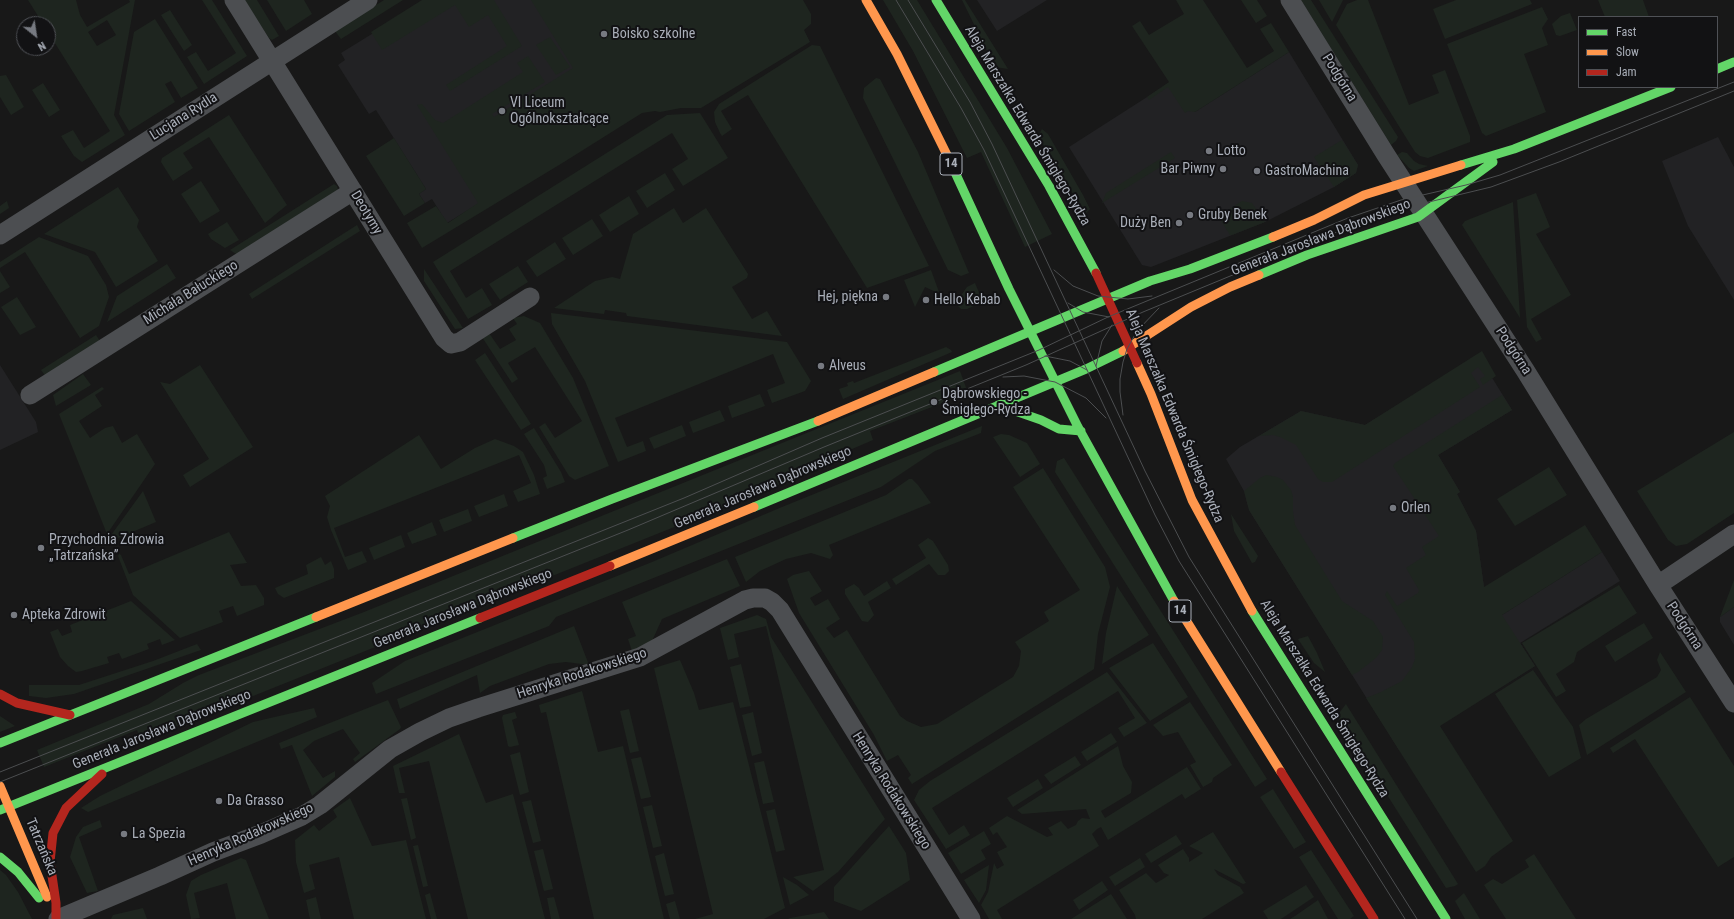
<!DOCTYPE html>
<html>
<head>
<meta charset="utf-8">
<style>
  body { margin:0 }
  #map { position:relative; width:1734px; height:919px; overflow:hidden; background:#181818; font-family:"Roboto Condensed",sans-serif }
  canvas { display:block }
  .legend { position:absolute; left:1578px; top:16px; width:140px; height:72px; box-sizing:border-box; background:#121214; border:1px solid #4f5156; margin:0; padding:5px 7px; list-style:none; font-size:12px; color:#aaafb9 }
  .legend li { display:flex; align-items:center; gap:8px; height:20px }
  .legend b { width:20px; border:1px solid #4f5156 }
  .north { position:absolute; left:16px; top:16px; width:40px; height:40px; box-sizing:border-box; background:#121214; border:1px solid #4f5156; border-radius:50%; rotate:150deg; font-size:11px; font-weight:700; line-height:16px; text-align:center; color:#aaafb9 }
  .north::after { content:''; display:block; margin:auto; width:14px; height:18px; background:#777a81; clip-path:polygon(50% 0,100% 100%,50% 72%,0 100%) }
</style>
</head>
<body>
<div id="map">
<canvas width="1734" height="919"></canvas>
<ul class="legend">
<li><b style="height:5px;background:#63d668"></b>Fast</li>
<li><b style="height:5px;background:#ff974d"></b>Slow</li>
<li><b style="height:5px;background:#b3261e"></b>Jam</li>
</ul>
<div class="north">N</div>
</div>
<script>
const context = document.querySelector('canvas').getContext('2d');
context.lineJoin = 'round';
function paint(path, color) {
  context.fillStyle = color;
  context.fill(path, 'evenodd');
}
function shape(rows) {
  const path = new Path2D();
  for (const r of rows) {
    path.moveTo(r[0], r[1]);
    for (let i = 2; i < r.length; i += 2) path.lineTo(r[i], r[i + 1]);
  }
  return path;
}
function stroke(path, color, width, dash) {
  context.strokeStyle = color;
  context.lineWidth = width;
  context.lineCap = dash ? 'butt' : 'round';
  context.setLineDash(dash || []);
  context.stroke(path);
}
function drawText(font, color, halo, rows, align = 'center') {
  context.font = font + ' "Roboto Condensed",sans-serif';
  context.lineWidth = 4;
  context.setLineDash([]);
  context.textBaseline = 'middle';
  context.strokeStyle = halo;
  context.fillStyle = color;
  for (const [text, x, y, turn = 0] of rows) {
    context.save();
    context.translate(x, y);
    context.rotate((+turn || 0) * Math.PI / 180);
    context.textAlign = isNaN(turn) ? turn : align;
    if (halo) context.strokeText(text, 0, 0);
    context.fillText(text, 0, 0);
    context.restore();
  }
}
paint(shape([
  [427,0,795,0,651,97,447,223,432,199,425,203,419,194,426,189,376,110,369,114,338,65,345,60,341,53],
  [977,0,1047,0,997,31],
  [1289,52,1358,165,1356,173,1334,187,1265,222,1151,267,1142,265,1069,147,1169,83,1195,112],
  [1718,137,1734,167,1734,300,1688,226,1662,161],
  [1478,355,1512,410,1438,455,1460,492,1457,494,1476,531,1484,587,1502,615,1602,552,1620,581,1520,643,1535,666,1399,750,1249,510,1244,491,1226,459,1240,447,1301,411,1365,425],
  [0,365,36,422,38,432,0,450],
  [1734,607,1734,645,1720,622,1720,617]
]), '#222224');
paint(shape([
  [28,0,76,0,80,15,87,27,130,2,129,0,135,0,114,115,125,135,82,162,74,156,61,136,73,130,84,148,110,131,48,32,48,24,43,24],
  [107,20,116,35,97,46,88,32],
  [202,0,212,0,247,56,204,84,187,57,196,52,208,71,236,53],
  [244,0,257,0,279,36,272,40,269,38],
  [267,0,304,0,312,14,286,31],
  [384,0,403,0,341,39,335,31],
  [422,0,494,0,522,46,450,91,446,85,507,46,488,15,469,27,455,5,382,50,371,32],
  [531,0,803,0,811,14,811,24,804,30,810,42,701,108,681,108,660,112,655,111,642,113,564,162,422,248,407,223,436,206,448,223,478,203,417,105,422,104,435,120,443,123,523,72,517,63,528,56,545,82,492,114,494,117,573,68],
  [883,0,917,0,1007,148,1052,234,1025,247,981,152,967,158,913,51],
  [962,0,965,0,1008,69,995,67],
  [1176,0,1203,0,1247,68,1274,51,1260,29,1271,23,1289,52,1195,112,1188,111,1185,113,1168,87,1149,100,1147,97,1169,82,1132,26,1140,21,1149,35,1184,14],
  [1241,0,1257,0,1267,16,1256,23],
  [1301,0,1311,0,1398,137,1396,141,1391,145],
  [1319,0,1343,0,1332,22],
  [1357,0,1368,0,1409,105,1439,93,1432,75,1445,70,1470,136,1470,142,1428,158,1420,156,1415,152,1336,25,1347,4],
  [1456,0,1530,0,1532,4,1445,39,1433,9],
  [1598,0,1643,0,1649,17,1605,17],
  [1542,7,1548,19,1542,28,1548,45,1524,54,1546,112,1486,136,1482,133,1447,44],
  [170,10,192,45,184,51,161,15],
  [1570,13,1577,30,1560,36,1556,35,1552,24,1561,16],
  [155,19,198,88,181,98,171,81,165,84,175,102,129,131,119,114,134,32],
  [550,37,570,67,556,75,536,45],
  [812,45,820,46,929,266,926,267,867,288,748,95,721,111,732,129,722,136,720,133,715,122,714,112,719,104],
  [6,75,24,107,11,115,0,97,0,76],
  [876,78,880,79,918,152,969,273,961,276,948,270,863,98,864,88],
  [43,83,60,110,49,117,32,90],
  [700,113,728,158,683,186,672,169,688,159,672,133,450,271,466,298,482,288,492,305,468,319,433,262,667,115],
  [229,115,287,205,265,223,209,137,183,153,193,168,173,181,161,162,162,158],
  [1042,129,1048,134,1083,195,1090,209,1085,214,1038,136],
  [394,138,426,189,419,194,425,203,404,216,366,156],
  [1342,140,1358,165,1356,173,1334,187,1314,157],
  [1171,152,1175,158,1102,203,1106,193],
  [1402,152,1407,153,1414,161,1419,164,1428,166,1414,171,1409,168,1397,155],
  [665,173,675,190,647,208,636,191],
  [201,181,220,211,200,223,181,194],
  [334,184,337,186,338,190,239,256,230,250],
  [118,187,139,220,137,227,158,261,116,287,95,252,44,234],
  [1536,193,1550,227,1536,234,1571,295,1531,319,1542,339,1536,342,1527,327,1517,200],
  [629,196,639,214,610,232,599,215],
  [7,201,9,208,0,214,0,206],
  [1242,201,1252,203,1265,222,1232,235,1230,235,1218,216],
  [1513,202,1520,318,1462,225,1465,221],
  [674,208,683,223,706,208,748,274,747,278,732,287,752,319,767,311,782,336,627,316,626,313,605,310,604,314,554,308,595,281,612,277,620,279,633,234],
  [592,219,603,236,573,255,562,238],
  [227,222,239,240,225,248,211,239,208,234],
  [357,225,360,231,252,299,249,294],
  [39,237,88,256,106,285,109,297,99,326,80,338,25,252,0,268,0,262],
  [555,242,566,259,537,277,526,261],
  [167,264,176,278,107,322,117,296],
  [518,266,528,282,500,300,489,284],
  [424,269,463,328,455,329,424,281],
  [931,270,939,292,938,293,925,287,915,307,904,280],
  [0,271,10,287,0,293],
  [975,283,983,302,967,309,961,309,958,306,957,301,967,287],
  [17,297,36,327,20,335,1,307],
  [551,313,787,342,811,381,805,391,772,403,767,390,785,383,773,354,615,418,627,447,643,441,646,451,618,462,585,381,552,324],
  [524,316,540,323,573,378,609,466,575,480,569,476,539,427,545,423,555,438,582,421,535,347,508,363,518,379,512,383,482,337,489,333,500,349,516,340,509,329,517,324,513,318],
  [96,335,102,344,47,378,41,370],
  [946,347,951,350,952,352,843,399,839,389,848,386,847,383,853,381,854,383],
  [1482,351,1496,376,1483,385,1480,379,1485,376,1478,367,1471,373,1480,387,1332,482,1323,482,1318,479,1296,445,1280,437,1273,435,1259,436,1301,411,1365,425],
  [485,353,531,424,521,430,475,360],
  [200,365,253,447,190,487,183,475,209,459,160,382,170,384],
  [960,371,968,393,870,431,873,440,829,459,774,487,141,741,137,730,44,767,37,750,149,704,183,683,199,675,364,612],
  [83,374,91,385,56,406,53,395],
  [102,387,104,389,95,395,102,406,79,421,90,438,105,428,113,426,122,443,137,434,155,464,107,534,59,414],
  [760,394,765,406,732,418,728,406],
  [1502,395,1512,410,1438,455,1460,492,1457,494,1476,531,1484,587,1585,525,1602,552,1502,615,1535,666,1440,726,1513,841,1491,857,1485,866,1476,872,1366,698,1381,692,1402,681,1412,667,1415,659,1414,642,1385,595,1387,591,1397,606,1418,593,1419,590,1406,568,1426,555,1422,547,1439,536,1393,466,1395,463],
  [720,410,725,421,693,433,689,422],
  [682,425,686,436,654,449,649,438],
  [982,426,981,433,935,451,881,487,556,617,549,626,376,694,372,683,405,661,652,562,782,507],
  [534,428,561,472,565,482,547,489,543,478,547,476,544,465,524,434],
  [1734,432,1734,513,1687,544,1676,546,1668,540,1637,491],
  [1001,434,1009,435,1027,443,1040,464,1020,477,993,437],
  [419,435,441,469,475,448,495,439,514,446,523,452,534,475,540,494,518,502,513,491,531,483,519,455,334,528,345,557,362,551,367,562,348,570,331,530,327,517,330,506,325,496],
  [1064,458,1267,779,1255,787,1055,472,1057,461],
  [1549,467,1567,495,1515,526,1497,499],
  [1043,468,1105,567,1110,587,1098,634,1094,669,912,784,908,778,911,775,898,755,887,761,874,735,799,613,787,579,793,575,809,571,822,591,810,598,815,606,828,599,840,619,826,628,834,638,847,630,900,716,907,721,921,727,937,724,1013,677,1019,666,1021,651,1015,642,1049,621,1044,612,1080,590,1013,487],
  [1266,475,1277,477,1283,480,1291,490,1293,497,1293,511,1295,525,1342,601,1373,621,1383,637,1382,650,1376,658,1358,672,1352,675,1249,510,1244,491,1260,478],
  [909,479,912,479,918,485,931,503,829,545,833,555,830,559,811,553,786,559,760,571,746,582,735,557,886,495],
  [143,491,156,522,111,541,109,538],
  [504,494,508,506,479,517,474,506],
  [468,509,472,521,444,532,439,520],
  [1231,514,1258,556,1255,562,1252,563,1234,531],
  [432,522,437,535,412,544,407,533],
  [229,532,247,563,230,565,241,586,256,585,264,598,264,605,237,616,233,606,219,611,223,622,180,638,133,595,118,556,119,554,121,555,129,574],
  [401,535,405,547,374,560,369,548],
  [928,538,933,541,948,565,949,571,945,575,938,575,929,564,896,585,892,579,926,558,918,545],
  [321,557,325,565,331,561,334,569,334,578,284,598,278,594,275,588,308,574,306,565],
  [727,559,740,586,662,619,652,641,632,651,628,639,636,636,622,602],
  [1734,580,1734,607,1720,617],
  [887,581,891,588,868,602,874,615,868,622,862,621,845,594,845,589,854,584,859,588,864,596],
  [1619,585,1637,613,1577,652,1574,662,1556,674,1566,691,1556,697,1522,643],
  [1117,586,1149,635,1102,664,1106,633],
  [131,601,175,640,162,645,160,639,147,644,149,649,122,659,119,653,107,657,109,663,82,671,76,672,68,666,60,657,50,632,58,629,62,636,72,632,70,625],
  [757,615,766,619,771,637,885,819,838,872,813,891,793,877,824,870,766,626,734,634,739,657,728,660,720,628],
  [1644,623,1653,638,1615,662,1605,646],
  [574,626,589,665,566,662,549,664,490,686,480,693,477,675,400,709,397,699],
  [1308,636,1317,653,1325,672,1314,663,1298,639],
  [1153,643,1188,697,1150,721,1109,668],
  [197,644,201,650,74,694,46,698,29,696,29,685,79,685,153,661],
  [1660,652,1686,692,1587,755,1579,725,1586,719,1657,677,1661,670,1657,660],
  [680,660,694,693,699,710,733,702,785,908,764,919,695,919,713,914,654,668],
  [741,664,751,706,740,708,730,667],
  [1533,670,1573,727,1581,758,1549,777,1495,694],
  [1107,672,1147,723,1124,737,1118,728,1135,718,1118,691,932,808,949,835,964,825,970,835,946,849,914,800,919,790,930,781],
  [582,691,598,752,623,746,664,919,594,919,546,712,541,713,539,705],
  [1690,697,1734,766,1734,857,1718,867,1635,739,1613,753,1610,748],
  [388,700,401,727,400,729,355,762,353,759,360,753,343,729,314,741,303,750,323,778,335,771,335,777,312,796,292,745,281,749,279,743],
  [1190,702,1232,765,1213,778,1212,782,1203,787,1190,765,1196,762,1178,732,1163,736,1153,725],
  [1346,704,1458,884,1455,886,1446,888,1339,719,1340,712],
  [314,708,317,717,88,812,81,808,100,796,253,722],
  [629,709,639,751,630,753,620,711],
  [515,712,517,718,512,720,519,745,510,747,508,746,502,718,503,715],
  [753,712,762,753,752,756,742,715],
  [0,716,15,726,0,732],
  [1111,733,1117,742,1087,761,1081,752],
  [459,734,486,803,513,794,545,919,468,919,429,761,399,768,405,793,399,793,393,766],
  [1118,746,1123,766,1132,782,1131,793,1101,811,1105,818,1187,767,1201,789,1185,799,1182,794,1108,840,1101,827,1097,829,1092,834,1099,846,997,910,1002,919,989,919,981,905,988,892,994,863,997,869,1004,865,997,852,1007,847,997,832,993,835,989,828,1007,816,1047,837,1053,835,1048,828,1061,821,1068,829,1076,825,1078,821,1082,818,1090,819,1086,809,1022,814,1017,810],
  [520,752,529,792,520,795,510,755],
  [1075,756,1081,765,1051,784,1044,775],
  [641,757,651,797,641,799,631,759],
  [764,761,774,802,763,804,754,763],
  [1038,779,1043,788,1013,807,1007,798],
  [1273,789,1306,842,1294,849,1260,797],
  [350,798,372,846,406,840,426,919,354,919,339,857,309,865,315,889,304,893,296,862,295,840,314,825,319,831,337,817,333,810],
  [407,798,416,838,411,840,401,799],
  [531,800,541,841,533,843,522,802],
  [652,805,662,846,653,848,643,807],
  [775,809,785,850,776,852,766,811],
  [100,820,102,827,79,837,98,891,87,893,70,857,76,837,83,827],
  [889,826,906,853,910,880,861,911,834,901,834,887],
  [984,831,991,844,981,850,986,859,961,874,948,853],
  [1213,832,1246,883,1243,884,1214,869,1218,875,1240,887,1244,893,1202,919,1136,919,1135,915,1119,890,1146,873,1156,883,1163,879,1169,875,1164,873,1158,865,1183,849,1189,858,1189,862,1203,853,1189,846],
  [1176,835,1182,844,1151,863,1145,854],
  [418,845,428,886,423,887,413,846],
  [543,849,553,889,544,891,534,851],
  [1311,850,1354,916,1350,919,1338,919,1299,857],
  [664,853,674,894,665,896,655,856],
  [1534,854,1576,919,1506,919,1484,885,1493,879,1502,884,1529,867,1525,860],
  [241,858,246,860,269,919,236,919,227,883,194,893,200,918,191,919,186,895,191,881,201,875],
  [1140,858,1145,867,1115,886,1109,877],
  [989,865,986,890,979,903,964,880],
  [0,870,6,875,18,892,32,919,0,919],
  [783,877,797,885,809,895,790,905],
  [1102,881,1108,890,1079,910,1073,900],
  [1306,885,1314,897,1281,919,1268,919,1263,911],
  [430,893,437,919,431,919,425,895],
  [1464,893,1480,919,1465,919,1455,901],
  [1111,894,1127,919,1071,919],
  [316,897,321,919,310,919,306,900],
  [554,897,560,919,551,919,547,898],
  [1318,900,1328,919,1290,919,1295,916],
  [675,901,680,919,670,919,666,904],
  [143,908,147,919,111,919,113,915],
  [824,912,829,919,788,919,790,918]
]), '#1e251f');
stroke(shape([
  [234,0,444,338,451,344,460,342,530,297],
  [1290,0,1386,155,1525,370,1658,585,1734,703],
  [0,235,368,0],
  [30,395,353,191],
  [1658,585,1734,534],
  [58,919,160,876,213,852,261,834,302,816,320,805,390,749,420,732,449,718,478,708,640,657,745,600,753,598,765,598,772,602,780,610,971,919]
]), '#4c4e51', 19);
stroke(shape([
  [936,0,1049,186,1096,273],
  [1717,69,1734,62],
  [947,155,1009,289,1078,427,1174,601],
  [1461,165,1514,149,1671,87],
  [1259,275,1307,255,1418,217,1493,162],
  [934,372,1150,281,1190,269,1273,237],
  [998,405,1041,420,1059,429,1081,431],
  [754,507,1086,369,1123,351],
  [513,538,612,499,818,421],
  [1252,611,1446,919],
  [0,743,316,617],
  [0,810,480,618],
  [0,857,18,872,39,898]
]), '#63d668', 9);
stroke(shape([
  [866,0,897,54,947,155],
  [1273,237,1314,220,1364,195,1461,165],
  [1123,351,1191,307,1230,287,1259,275],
  [1137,363,1151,394,1192,500,1252,611],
  [818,421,934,372],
  [610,566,754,507],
  [1174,601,1281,772],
  [316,617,513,538],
  [0,786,47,897]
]), '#ff974d', 9);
stroke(shape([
  [1096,273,1137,363],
  [480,618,610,566],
  [0,694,17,703,70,715],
  [1281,772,1374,919],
  [56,919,56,903,50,862,53,833,66,808,102,774]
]), '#b3261e', 9);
stroke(shape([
  [896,0,961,108,984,150,1155,515,1179,561,1405,919],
  [908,0,970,102,992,144,1145,471,1189,557,1417,919],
  [1054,270,1073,286,1098,296,1128,299,1152,296],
  [1068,303,1083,312,1109,317],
  [1045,356,1070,361,1087,370],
  [1096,366,1102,341,1112,325],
  [1003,377,1024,376,1055,382,1086,398,1106,418],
  [1123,415,1120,392,1120,379,1123,362,1127,349,1137,331,1159,308],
  [0,772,684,498,822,438,1039,350,1108,317,1348,218,1401,200,1466,185,1500,175,1734,82],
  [0,782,628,530,824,447,1026,365,1143,312,1366,220,1404,208,1491,187,1559,162,1734,91]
]), '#4c4e50', 1);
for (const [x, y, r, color] of [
  [604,34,4,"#777a81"],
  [502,111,4,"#777a81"],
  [1209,151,4,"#777a81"],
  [1223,169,4,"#777a81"],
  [1257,171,4,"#777a81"],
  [1190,215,4,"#777a81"],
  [1179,223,4,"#777a81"],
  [886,297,4,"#777a81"],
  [926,300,4,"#777a81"],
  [821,366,4,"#777a81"],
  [934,402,4,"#777a81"],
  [1393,508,4,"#777a81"],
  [41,548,4,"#777a81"],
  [14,615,4,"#777a81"],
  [219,801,4,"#777a81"],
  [124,834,4,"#777a81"]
]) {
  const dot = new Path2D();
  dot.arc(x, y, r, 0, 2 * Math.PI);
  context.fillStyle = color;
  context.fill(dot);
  stroke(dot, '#121214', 1.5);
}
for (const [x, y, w] of [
  [951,164,22],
  [1180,611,22]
]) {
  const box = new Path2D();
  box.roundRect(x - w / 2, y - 11, w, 22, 3);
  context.fillStyle = '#121214';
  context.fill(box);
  stroke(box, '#aaafb9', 1);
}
drawText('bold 13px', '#aaafb9', null, [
  ["14",951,164],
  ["14",1180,611]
]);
drawText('14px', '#aaafb9', '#121214', [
  ["Boisko szkolne",612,34],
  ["VI Liceum",510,103],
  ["Ogólnokształcące",510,119],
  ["Lotto",1217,151],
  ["Bar Piwny",1215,169,"right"],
  ["GastroMachina",1265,171],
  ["Gruby Benek",1198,215],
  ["Duży Ben",1171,223,"right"],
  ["Hej, piękna",878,297,"right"],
  ["Hello Kebab",934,300],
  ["Alveus",829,366],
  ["Dąbrowskiego -",942,394],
  ["Śmigłego-Rydza",942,410],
  ["Orlen",1401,508],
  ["Przychodnia Zdrowia",49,540],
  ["„Tatrzańska”",49,556],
  ["Apteka Zdrowit",22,615],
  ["Da Grasso",227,801],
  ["La Spezia",132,834]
], 'left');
drawText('14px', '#aaafb9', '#121214', [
  ["Podgórna",1339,78,58],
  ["Lucjana Rydla",184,117,-32],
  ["Aleja Marszałka Edwarda Śmigłego-Rydza",1027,126,59],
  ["Deotymy",366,213,59],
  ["Generała Jarosława Dąbrowskiego",1321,238,-21],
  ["Michała Bałuckiego",191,293,-32],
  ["Podgórna",1513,351,57],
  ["Aleja Marszałka Edwarda Śmigłego-Rydza",1174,416,67],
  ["Generała Jarosława Dąbrowskiego",763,488,-23],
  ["Generała Jarosława Dąbrowskiego",463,609,-22],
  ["Podgórna",1684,626,57],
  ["Henryka Rodakowskiego",582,674,-18],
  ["Aleja Marszałka Edwarda Śmigłego-Rydza",1324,699,58],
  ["Generała Jarosława Dąbrowskiego",162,730,-22],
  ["Henryka Rodakowskiego",891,791,58],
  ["Henryka Rodakowskiego",251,835,-24],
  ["Tatrzańska",41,847,67]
]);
</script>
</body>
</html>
